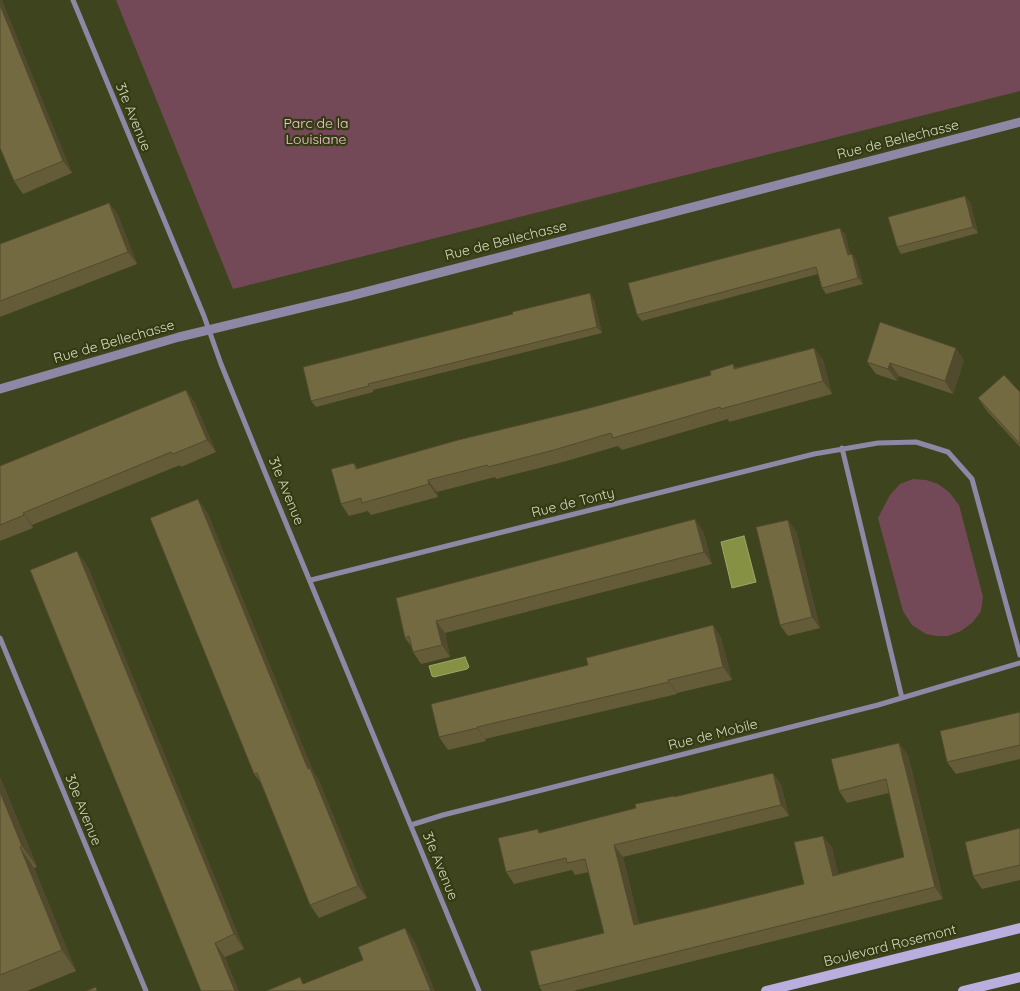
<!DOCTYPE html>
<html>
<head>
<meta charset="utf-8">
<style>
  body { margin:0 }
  canvas { display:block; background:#3e441d }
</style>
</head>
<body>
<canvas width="1020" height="991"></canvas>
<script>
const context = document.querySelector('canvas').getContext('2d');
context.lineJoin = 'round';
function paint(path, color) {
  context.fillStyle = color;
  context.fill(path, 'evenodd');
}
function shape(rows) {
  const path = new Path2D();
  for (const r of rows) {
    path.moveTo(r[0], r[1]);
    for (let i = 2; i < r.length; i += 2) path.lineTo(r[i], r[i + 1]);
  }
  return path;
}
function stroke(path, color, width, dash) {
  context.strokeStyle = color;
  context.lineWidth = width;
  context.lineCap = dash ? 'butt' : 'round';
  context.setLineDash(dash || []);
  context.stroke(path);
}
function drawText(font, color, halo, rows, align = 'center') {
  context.font = font + ' Quicksand,sans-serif';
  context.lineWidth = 4.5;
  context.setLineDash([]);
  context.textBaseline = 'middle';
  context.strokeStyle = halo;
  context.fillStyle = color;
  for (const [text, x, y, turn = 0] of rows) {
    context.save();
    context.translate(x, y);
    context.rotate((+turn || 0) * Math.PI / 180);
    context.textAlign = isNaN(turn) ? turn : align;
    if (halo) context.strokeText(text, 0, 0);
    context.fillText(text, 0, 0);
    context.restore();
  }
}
paint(shape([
  [116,0,1020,0,1020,91,233,289],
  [913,479,926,480,938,484,949,492,959,505,983,597,981,611,973,622,961,631,948,636,937,636,926,634,912,625,903,611,878,518,890,495,900,484]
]), '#734958');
const water = shape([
  [744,536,756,582,732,588,721,542,744,536],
  [465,657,469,667,467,669,434,677,432,676,429,666,465,657]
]);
paint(water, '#869144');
stroke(water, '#9da76a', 1);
stroke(shape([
  [73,0,204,316,221,364,264,470,479,991],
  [842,448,902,698],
  [311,580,814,454,878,443,916,442,948,452,972,479,1020,655],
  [0,638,146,991],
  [411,825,443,815,878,705,1020,663]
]), '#8f87a6', 5);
stroke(shape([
  [0,389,179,337,350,296,1020,122]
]), '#8f87a6', 9);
stroke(shape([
  [766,991,1020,928],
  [963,991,1020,977]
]), '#baaedf', 10);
paint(shape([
  [0,0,72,173,23,194,14,181],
  [970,202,978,233,901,254,897,247],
  [109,203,118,215,137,264,0,317,0,244],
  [845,234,850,254,852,254,856,260,863,284,826,294,822,288,818,274,642,321,637,315],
  [594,300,602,333,373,390,373,392,316,407,311,401],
  [814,348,823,360,832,394,729,422,728,419,622,450,618,446,563,462,496,479,495,477,437,492,438,497,371,515,368,511,349,516,341,504,354,463,358,469,586,409,711,375,733,364,735,368],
  [964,360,953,394,899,376,897,381,876,374,867,362],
  [186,390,195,403,216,452,181,467,180,465,32,525,33,528,0,541,0,466],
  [1020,392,1020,447,987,411,978,398],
  [207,512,313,771,319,781,367,898,319,918,310,905,261,783,254,774],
  [703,531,712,564,445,633,450,657,421,664,413,652,411,646,405,638,396,598],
  [796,531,820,628,788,636,780,625],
  [87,565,244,949,225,957,201,991],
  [713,625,721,638,732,680,677,693,677,694,485,739,486,741,448,750,439,737,588,665],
  [1020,712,1020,759,956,774,947,762],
  [908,755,943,899,573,991,542,991,539,986,604,933,589,872,575,875,572,870,514,884,506,872,541,833,636,808,674,796,675,797,773,773,781,785,789,816,623,857,639,924,804,884,823,836,832,848,838,874,904,857,889,793,847,803,839,791],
  [0,777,37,867,34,868,76,971,27,991,0,991],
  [1020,828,1020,880,982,889,973,876]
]), '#645b38');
paint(shape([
  [0,0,2,0,72,173,63,161,0,5],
  [965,196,970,202,978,233,973,227],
  [109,203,118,215,137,264,128,252],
  [840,228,845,234,852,262,848,255],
  [852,254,856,260,863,284,858,278],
  [590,293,594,300,602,333,597,327],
  [814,348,823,360,832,394,823,381],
  [956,348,964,360,953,394,945,381],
  [890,363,899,376,897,381,888,369],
  [186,390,195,403,216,452,207,440],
  [428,480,437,492,438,497,429,484],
  [198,499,207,512,313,771,319,781,367,898,358,886,308,769],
  [23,513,32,525,33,528,24,515],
  [695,519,703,531,712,564,704,552],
  [788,520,796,531,820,628,812,617],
  [77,551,87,565,244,949,234,934],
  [436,621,445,633,450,657,442,645],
  [713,625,721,638,732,680,723,667],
  [668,680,677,693,677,694,669,682],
  [477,727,485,739,486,741,477,728],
  [899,743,908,755,943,899,935,887],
  [773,773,781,785,789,816,781,805],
  [0,777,37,867,22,846,0,792],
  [823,836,832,848,842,888,833,876],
  [614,845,623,857,642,937,634,925],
  [20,847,34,868,76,971,62,950],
  [405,928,415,942,435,991,431,991],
  [215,943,225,957,239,991,235,991]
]), '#514a2e');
const building = shape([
  [0,5,63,161,14,181,0,148,0,5],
  [965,196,973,227,897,247,888,217,965,196],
  [109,203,128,252,0,301,0,244,109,203],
  [840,228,848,255,852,254,858,278,822,288,816,267,637,315,628,283,840,228],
  [590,293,597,327,368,384,369,386,311,401,303,367,513,314,512,312,590,293],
  [880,322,956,348,945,381,890,363,888,369,867,362,880,322],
  [814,348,823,381,721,409,720,407,613,438,611,433,554,450,488,467,487,465,428,480,429,484,362,503,361,498,341,504,331,469,354,463,356,469,458,440,586,409,711,375,710,371,733,364,734,369,814,348],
  [1004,375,1020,392,1020,444,978,398,1004,375],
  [186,390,207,440,173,454,171,452,23,513,24,515,0,525,0,466,186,390],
  [198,499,308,769,310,768,358,886,310,905,257,773,254,774,150,518,198,499],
  [695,519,704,552,436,621,442,645,413,652,409,636,405,638,396,598,695,519],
  [788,520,812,617,780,625,756,527,788,520],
  [77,551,234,934,215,943,235,991,201,991,30,570,77,551],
  [713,625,723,667,668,680,669,682,477,727,477,728,439,737,431,704,588,665,586,658,713,625],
  [1020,712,1020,745,947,762,940,731,1020,712],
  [899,743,935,887,539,986,530,951,604,933,585,859,567,863,566,858,506,872,498,838,538,829,539,833,636,808,635,804,674,796,674,797,773,773,781,805,614,845,634,925,707,908,804,884,794,842,823,836,833,876,904,857,886,779,839,791,831,759,899,743],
  [0,792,22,846,20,847,62,950,0,975,0,792],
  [1020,828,1020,865,973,876,965,842,1020,828],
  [405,928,431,991,266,991,300,977,303,984,363,960,358,947,405,928],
  [96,987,97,991,86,991,96,987]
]);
paint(building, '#746a41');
stroke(building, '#514a2e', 1);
drawText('14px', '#d4d9c3', '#343a12', [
  ["31e Avenue",133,117,68],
  ["Rue de Bellechasse",898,140,-14],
  ["Rue de Bellechasse",506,241,-14],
  ["Rue de Bellechasse",114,342,-16],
  ["31e Avenue",286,491,68],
  ["Rue de Tonty",573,503,-14],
  ["Rue de Mobile",713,735,-14],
  ["30e Avenue",83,810,68],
  ["31e Avenue",440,866,68],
  ["Boulevard Rosemont",890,946,-14]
]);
drawText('14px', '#f3c7d6', '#343a12', [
  ["Parc de la",316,124],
  ["Louisiane",316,140]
]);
</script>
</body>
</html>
